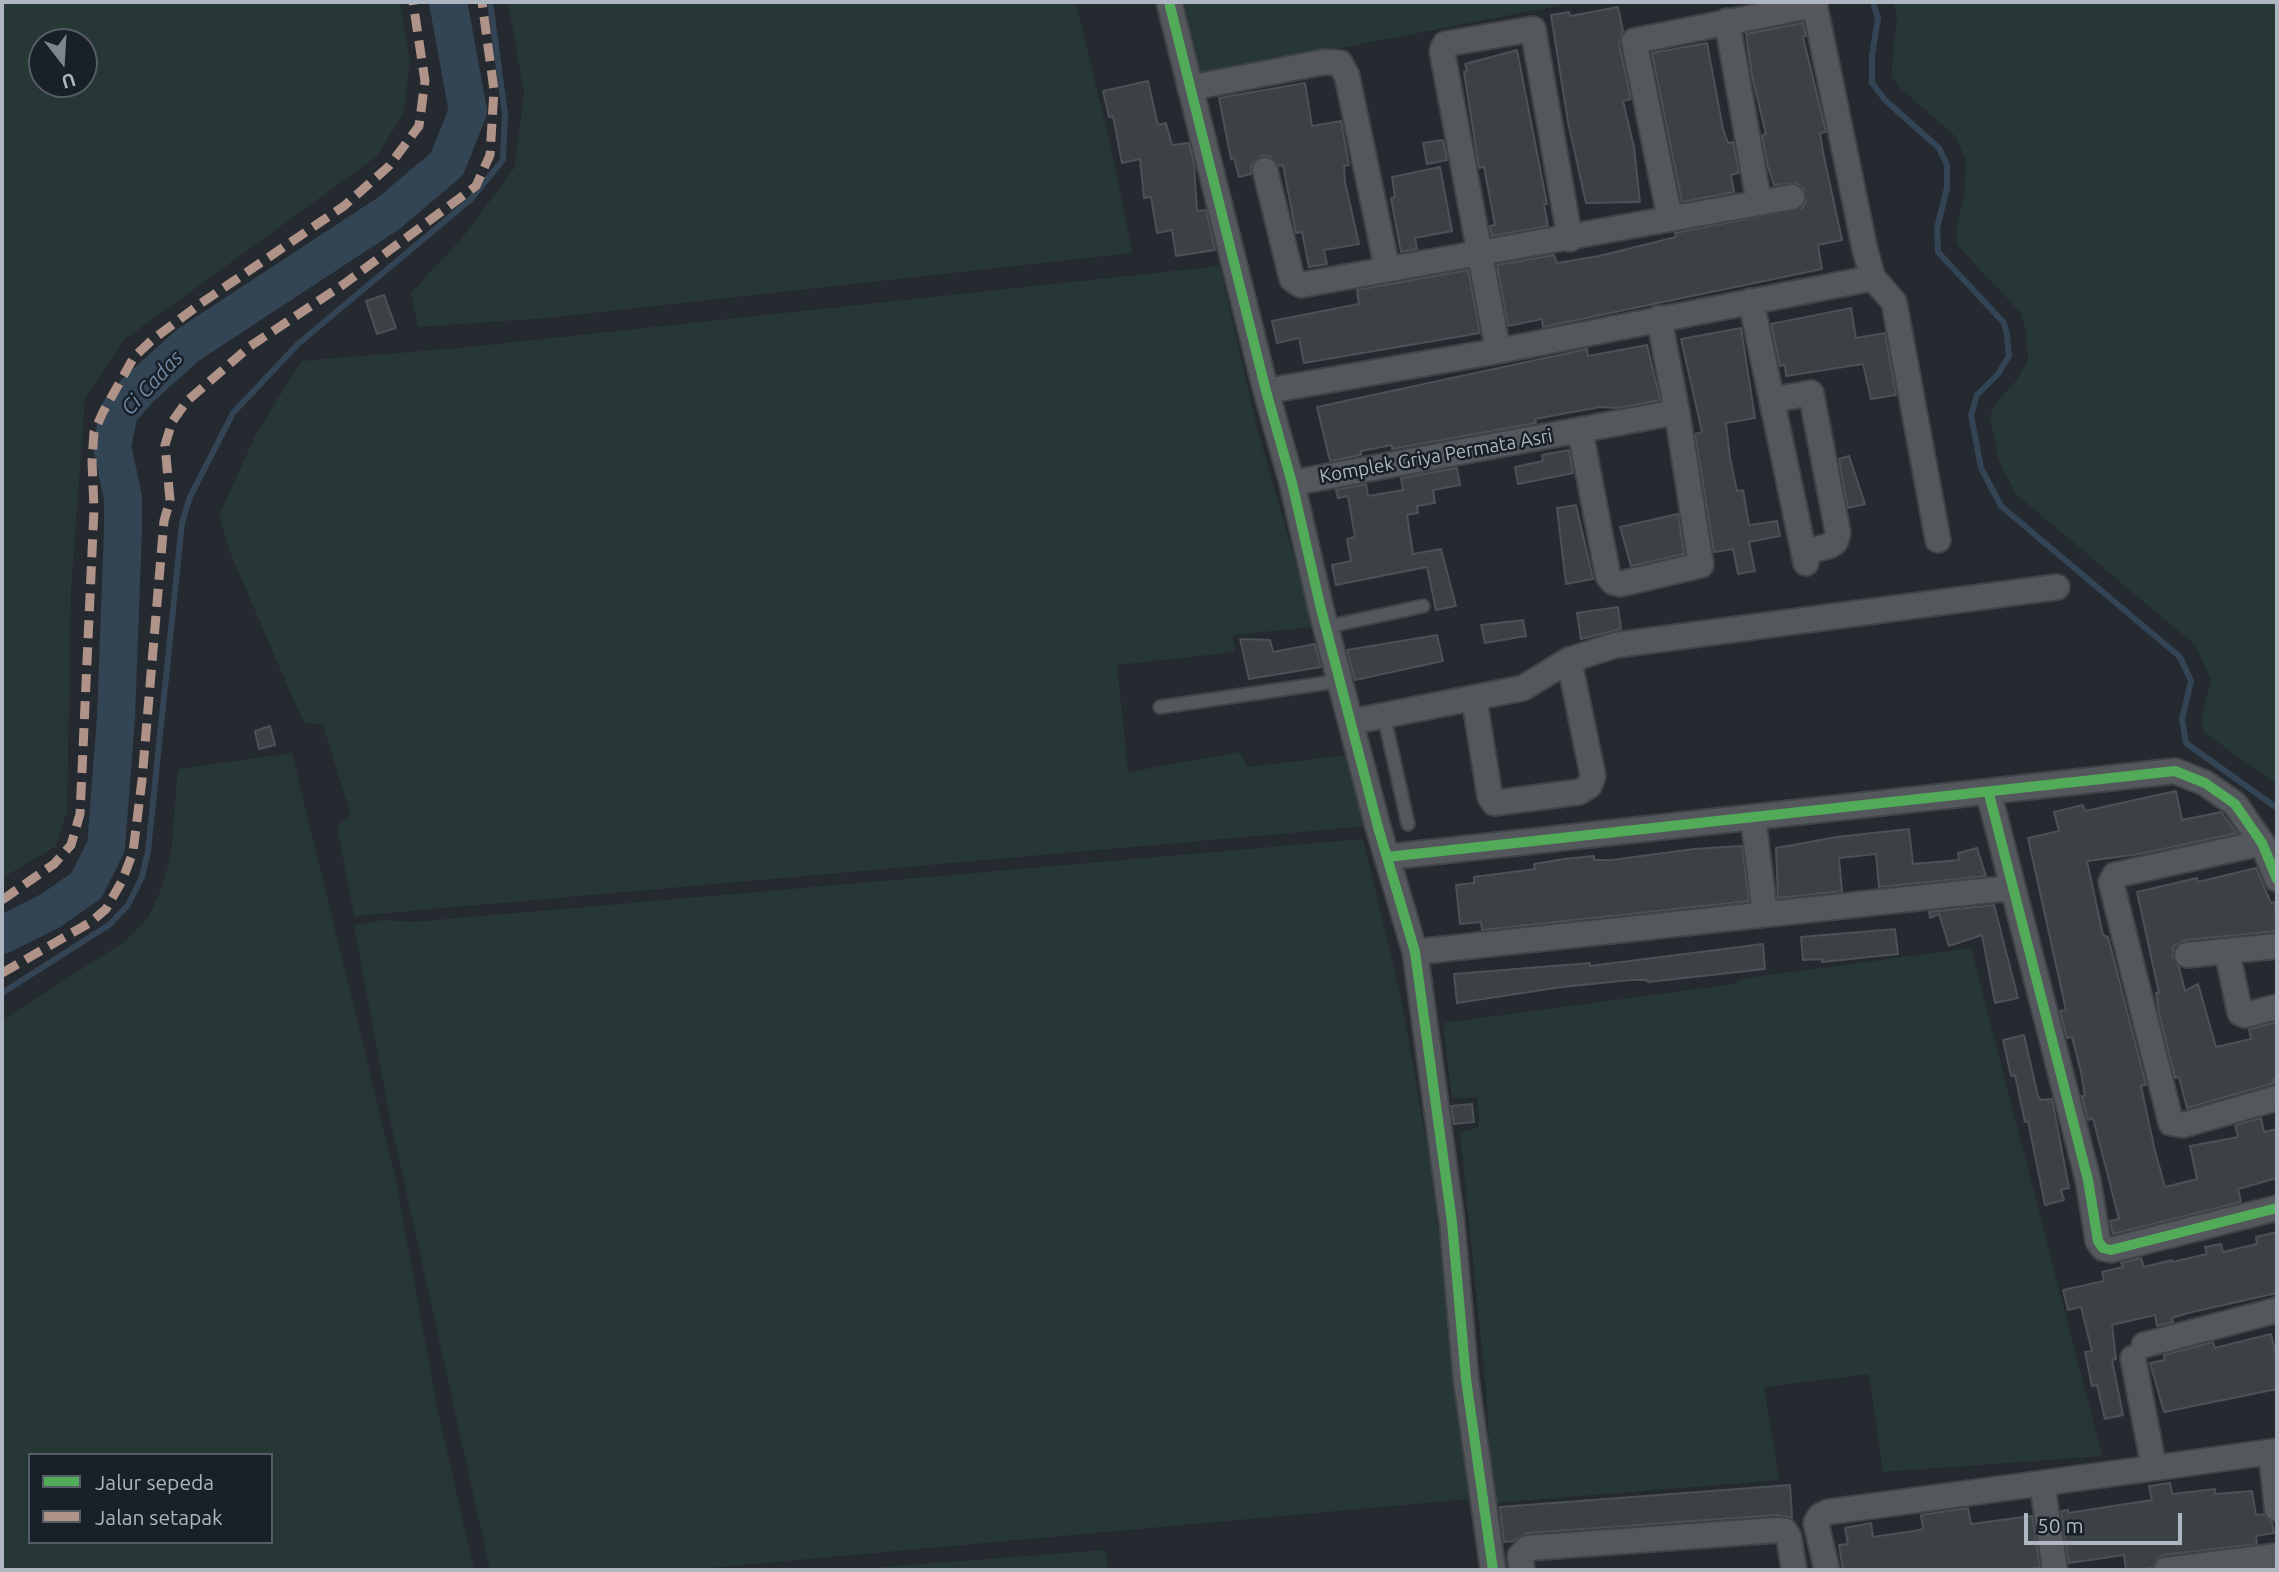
<!DOCTYPE html>
<html>
<head>
<meta charset="utf-8">
<style>
  body { margin:0 }
  #map { position:relative; width:2279px; height:1572px; overflow:hidden; background:#242a2f; font-family:Ubuntu,sans-serif }
  canvas { display:block }
  .frame { position:absolute; inset:0; border:4px solid #adb6c1; pointer-events:none }
  .legend { position:absolute; left:28px; top:1453px; width:245px; height:91px; box-sizing:border-box; background:#192028; border:2px solid #545c65; margin:0; padding:9px 12px; list-style:none; font-size:21px; color:#adb6c1 }
  .legend li { display:flex; align-items:center; gap:14px; height:35px }
  .legend b { width:35px; border:2px solid #545c65 }
  .north { position:absolute; left:28px; top:28px; width:70px; height:70px; box-sizing:border-box; background:#192028; border:2px solid #545c65; border-radius:50%; rotate:163deg; font-size:19px; font-weight:700; line-height:28px; text-align:center; color:#adb6c1 }
  .north::after { content:''; display:block; margin:auto; width:24px; height:32px; background:#7d858e; clip-path:polygon(50% 0,100% 100%,50% 72%,0 100%) }
  .scale { position:absolute; left:2024px; top:1513px; width:158px; height:32px; box-sizing:border-box; border:4px solid #adb6c1; border-top:0; padding-left:9px; font-size:21px; line-height:24px; white-space:nowrap; color:#adb6c1; -webkit-text-stroke:5px #192028; paint-order:stroke }
</style>
</head>
<body>
<div id="map">
<canvas width="2279" height="1572"></canvas>
<div class="frame"></div>
<ul class="legend">
<li><b style="height:9px;background:#51ab58"></b>Jalur sepeda</li>
<li><b style="height:9px;background:#af9288"></b>Jalan setapak</li>
</ul>
<div class="north">U</div>
<div class="scale">50 m</div>
</div>
<script>
const context = document.querySelector('canvas').getContext('2d');
context.lineJoin = 'round';
function paint(path, color) {
  context.fillStyle = color;
  context.fill(path, 'evenodd');
}
function shape(rows) {
  const path = new Path2D();
  for (const r of rows) {
    path.moveTo(r[0], r[1]);
    for (let i = 2; i < r.length; i += 2) path.lineTo(r[i], r[i + 1]);
  }
  return path;
}
function stroke(path, color, width, dash) {
  context.strokeStyle = color;
  context.lineWidth = width;
  context.lineCap = dash ? 'butt' : 'round';
  context.setLineDash(dash || []);
  context.stroke(path);
}
function drawText(font, color, halo, rows, align = 'center') {
  context.font = font + ' Ubuntu,sans-serif';
  context.lineWidth = 5;
  context.setLineDash([]);
  context.textBaseline = 'middle';
  context.strokeStyle = halo;
  context.fillStyle = color;
  for (const [text, x, y, turn = 0] of rows) {
    context.save();
    context.translate(x, y);
    context.rotate((+turn || 0) * Math.PI / 180);
    context.textAlign = isNaN(turn) ? turn : align;
    if (halo) context.strokeText(text, 0, 0);
    context.fillText(text, 0, 0);
    context.restore();
  }
}
paint(shape([
  [2,2,400,2,410,58,404,113,376,157,124,340,85,398,71,589,67,812,55,847,2,878],
  [84,42,84,84,42,84,42,42],
  [508,2,1076,2,1113,157,1132,253,547,318,418,327,411,293,462,238,515,167,524,93],
  [1180,2,1578,2,1200,75],
  [1893,2,2277,2,2277,785,2204,732,2201,719,2211,679,2195,645,2016,494,1999,461,1990,417,1994,405,2013,385,2028,361,2026,331,2021,313,1957,245,1956,230,1965,190,1966,161,1955,136,1900,88,1891,76,1897,16],
  [1220,266,1258,432,1314,627,1233,635,1234,652,1117,665,1128,772,1240,752,1247,767,1349,755,1369,826,354,916,337,826,351,816,323,725,305,723,297,708,230,552,219,516,254,438,301,361,459,348],
  [292,753,395,1176,437,1407,474,1570,2,1570,2,1020,124,942,148,918,163,885,171,854,178,769],
  [30,1455,271,1455,271,1542,30,1542],
  [1363,839,1401,998,1430,1161,1470,1499,687,1570,490,1570,390,1118,354,925,383,920,413,922],
  [1971,948,2102,1456,1883,1472,1869,1374,1764,1387,1779,1480,1493,1503,1486,1389,1460,1133,1479,1127,1478,1097,1452,1098,1443,1023,1734,984,1746,978],
  [1105,1550,1108,1570,843,1570]
]), '#263736');
stroke(shape([
  [1873,2,1878,18,1872,55,1872,83,1886,101,1939,148,1947,165,1947,188,1937,228,1938,252,2004,323,2007,335,2009,356,1998,374,1977,395,1971,415,1981,468,2001,506,2180,657,2191,681,2182,719,2186,743,2277,808],
  [2,993,109,925,128,905,142,877,148,851,182,523,190,497,233,413,298,344,470,200,503,160,505,114,490,2]
]), '#345', 6);
stroke(shape([
  [2,935,50,911,86,886,106,847,116,718,123,529,123,498,112,446,119,412,138,390,188,345,389,213,447,164,468,111,448,2]
]), '#345', 38);
const building = shape([
  [1618,7,1623,31,1619,44,1631,99,1623,101,1634,147,1640,202,1586,203,1568,122,1551,15,1569,12,1570,16,1618,7],
  [1803,23,1806,36,1803,37,1826,132,1820,133,1823,152,1842,240,1818,245,1822,269,1543,327,1542,319,1508,326,1497,265,1554,255,1557,263,1599,256,1676,237,1675,233,1802,208,1806,201,1804,188,1796,183,1774,185,1768,167,1762,135,1766,134,1752,76,1746,34,1803,23],
  [1707,43,1723,129,1728,143,1733,142,1739,173,1731,175,1734,192,1682,202,1652,53,1707,43],
  [1517,50,1547,204,1544,204,1548,226,1492,236,1490,226,1495,225,1484,167,1479,168,1464,72,1467,71,1465,64,1517,50],
  [1148,81,1158,125,1166,123,1172,145,1189,143,1194,164,1197,211,1206,210,1215,250,1176,256,1172,230,1157,233,1151,197,1144,198,1140,159,1122,163,1113,116,1109,117,1103,91,1148,81],
  [1305,83,1312,126,1341,121,1349,165,1344,166,1345,182,1359,244,1324,250,1327,264,1309,267,1302,232,1296,233,1283,165,1279,166,1270,156,1261,156,1251,165,1251,174,1239,177,1234,158,1231,159,1219,98,1305,83],
  [1443,140,1447,160,1427,164,1423,143,1443,140],
  [1440,167,1452,231,1415,238,1417,249,1401,252,1391,198,1395,197,1392,177,1440,167],
  [1468,270,1480,333,1304,363,1299,338,1277,343,1272,321,1359,304,1357,290,1468,270],
  [384,295,396,328,377,334,366,301,384,295],
  [1851,308,1856,338,1885,333,1896,395,1871,399,1863,364,1786,376,1785,365,1780,366,1771,324,1851,308],
  [1741,328,1755,418,1726,423,1730,458,1737,491,1743,490,1749,525,1777,521,1780,536,1749,542,1755,571,1738,574,1733,549,1714,552,1695,434,1702,432,1681,339,1741,328],
  [1647,345,1660,400,1617,408,1600,407,1535,419,1536,423,1392,449,1392,445,1361,451,1361,455,1330,461,1317,407,1587,349,1588,356,1647,345],
  [1569,450,1573,473,1518,484,1515,467,1543,461,1542,455,1569,450],
  [1849,456,1865,504,1848,508,1839,459,1849,456],
  [1457,468,1460,485,1433,490,1435,503,1417,506,1418,513,1407,515,1413,554,1441,549,1456,606,1436,610,1427,567,1336,585,1332,565,1351,561,1347,539,1355,537,1348,496,1338,498,1336,490,1366,484,1368,496,1403,490,1401,478,1457,468],
  [1576,505,1593,579,1566,584,1557,508,1576,505],
  [1678,514,1684,554,1631,566,1620,527,1678,514],
  [1618,607,1621,629,1581,639,1577,613,1618,607],
  [1523,620,1526,636,1485,643,1481,625,1523,620],
  [1437,635,1443,661,1355,680,1347,650,1437,635],
  [1240,639,1270,640,1273,652,1315,644,1321,667,1249,679,1240,639],
  [270,726,275,745,259,749,255,731,270,726],
  [2176,791,2182,820,2221,812,2237,833,2140,854,2087,861,2103,935,2108,937,2146,1085,2141,1086,2155,1151,2165,1187,2197,1179,2190,1146,2238,1137,2235,1125,2261,1118,2264,1132,2277,1129,2277,1178,2238,1189,2241,1202,2113,1234,2110,1221,2119,1219,2093,1118,2088,1120,2082,1096,2085,1096,2081,1072,2072,1037,2067,1038,2060,1011,2066,1010,2028,838,2059,831,2054,812,2083,805,2085,811,2176,791],
  [1909,829,1913,864,1959,860,1958,853,1977,848,1986,876,1879,887,1876,854,1839,858,1842,891,1778,898,1776,848,1837,837,1909,829],
  [1742,846,1749,901,1482,930,1481,922,1460,924,1456,885,1474,883,1474,877,1535,869,1534,864,1564,859,1594,856,1594,860,1612,860,1694,849,1742,846],
  [2256,868,2271,903,2275,902,2277,931,2186,940,2174,946,2172,956,2179,967,2185,991,2198,984,2216,1047,2251,1039,2249,1029,2277,1022,2277,1079,2273,1080,2274,1083,2187,1108,2179,1077,2175,1078,2159,1013,2156,993,2159,993,2137,892,2197,878,2198,882,2256,868],
  [1994,905,2018,998,1995,1003,1982,935,1949,946,1939,914,1930,918,1929,912,1994,905],
  [1895,929,1898,954,1822,962,1822,959,1803,960,1801,937,1895,929],
  [1763,944,1765,969,1648,982,1647,980,1631,980,1562,987,1457,1003,1454,974,1590,963,1590,966,1763,944],
  [2024,1035,2038,1096,2041,1100,2052,1099,2069,1188,2061,1190,2064,1200,2045,1205,2028,1121,2025,1122,2015,1075,2011,1076,2003,1040,2024,1035],
  [1472,1104,1474,1122,1454,1124,1451,1106,1472,1104],
  [2277,1232,2277,1293,2188,1313,2172,1318,2173,1322,2157,1326,2155,1315,2112,1325,2116,1359,2112,1360,2123,1415,2105,1419,2097,1385,2092,1386,2085,1352,2092,1351,2081,1307,2068,1310,2063,1290,2104,1281,2102,1272,2123,1267,2121,1263,2141,1258,2144,1267,2172,1260,2172,1262,2207,1254,2205,1247,2221,1244,2223,1252,2257,1244,2256,1237,2277,1232],
  [2271,1334,2277,1359,2277,1389,2164,1412,2150,1363,2165,1360,2164,1355,2213,1342,2215,1348,2271,1334],
  [2170,1483,2172,1494,2215,1489,2215,1494,2252,1491,2256,1515,2263,1514,2272,1523,2274,1533,2256,1536,2257,1544,2163,1555,2157,1559,2152,1568,2137,1570,2126,1570,2124,1555,2069,1563,2061,1511,2068,1510,2068,1513,2152,1500,2149,1486,2170,1483],
  [1790,1485,1792,1518,1777,1515,1527,1533,1514,1541,1504,1542,1500,1507,1790,1485],
  [1968,1508,1971,1524,2032,1516,2040,1567,2022,1570,1843,1570,1839,1545,1848,1544,1845,1528,1871,1523,1873,1537,1920,1530,1923,1528,1921,1515,1968,1508]
]);
paint(building, '#3c4146');
stroke(building, '#4c5157', 2);
const service = shape([
  [1326,627,1423,606],
  [1160,707,1340,681],
  [1384,716,1408,824]
]);
const minor = shape([
  [1169,2,1266,391,1292,483,1321,609,1378,827,1415,952,1452,1222,1466,1379,1493,1570],
  [1814,2,1865,250,1873,278,1894,302,1938,540],
  [1727,21,1759,203],
  [1190,88,1324,62,1340,63,1347,76,1387,268],
  [1265,170,1292,279,1301,285,1792,197],
  [1670,219,1634,41,1815,5],
  [1751,301,1806,563],
  [1498,351,1442,51,1445,44,1533,29,1570,239],
  [1266,391,1498,351,1873,278],
  [1772,400,1811,393,1838,533,1835,542,1829,546,1804,552],
  [1580,430,1608,576,1613,582,1620,584,1701,565,1677,412,1659,318],
  [1292,483,1677,412],
  [1474,698,1490,797,1494,803,1579,792,1589,786,1593,776,1569,660],
  [1351,722,1523,688,1569,660,1616,645,2057,587],
  [1989,794,2088,1180,2098,1241,2103,1248,2111,1250,2277,1208],
  [1753,818,1765,913],
  [2262,843,2115,875,2111,882,2171,1123,2183,1125,2277,1098],
  [1387,857,2175,771,2205,783,2235,804,2262,843,2277,879],
  [2277,946,2227,951,2240,1013,2245,1015,2277,1007],
  [1415,952,2011,888],
  [2187,955,2227,951],
  [2144,1345,2277,1310],
  [2133,1358,2154,1468,2277,1451],
  [2271,1452,2277,1509],
  [2042,1483,2055,1570],
  [1522,1570,1520,1556,1528,1548,1778,1530,1785,1531,1789,1538,1794,1570],
  [1827,1570,1816,1523,1820,1516,1828,1512,2154,1468],
  [2166,1570,2277,1556]
]);
stroke(service, '#404448', 16);
stroke(minor, '#404448', 28);
stroke(service, '#54585d', 12);
stroke(minor, '#54585d', 24);
stroke(shape([
  [2,900,54,864,71,845,80,814,94,509,92,461,94,432,103,412,134,357,152,340,200,304,344,206,389,166,419,126,425,81,413,2],
  [2,973,91,922,106,909,122,881,133,852,142,780,164,521,170,500,165,445,172,422,187,401,249,347,344,284,476,186,490,155,494,90,482,2]
]), '#af9288', 9, [18, 9]);
stroke(shape([
  [1169,2,1266,391,1292,483,1321,609,1378,827,1415,952,1452,1222,1466,1379,1493,1570],
  [1989,794,2088,1180,2098,1241,2103,1248,2111,1250,2277,1208],
  [1387,857,2175,771,2205,783,2235,804,2262,843,2277,879]
]), '#51ab58', 10);
drawText('19px', '#adb6c1', '#192028', [
  ["Komplek Griya Permata Asri",1436,456,-10]
]);
drawText('italic 21px', '#7089a3', '#192028', [
  ["Ci Cadas",152,383,-47]
]);
</script>
</body>
</html>
